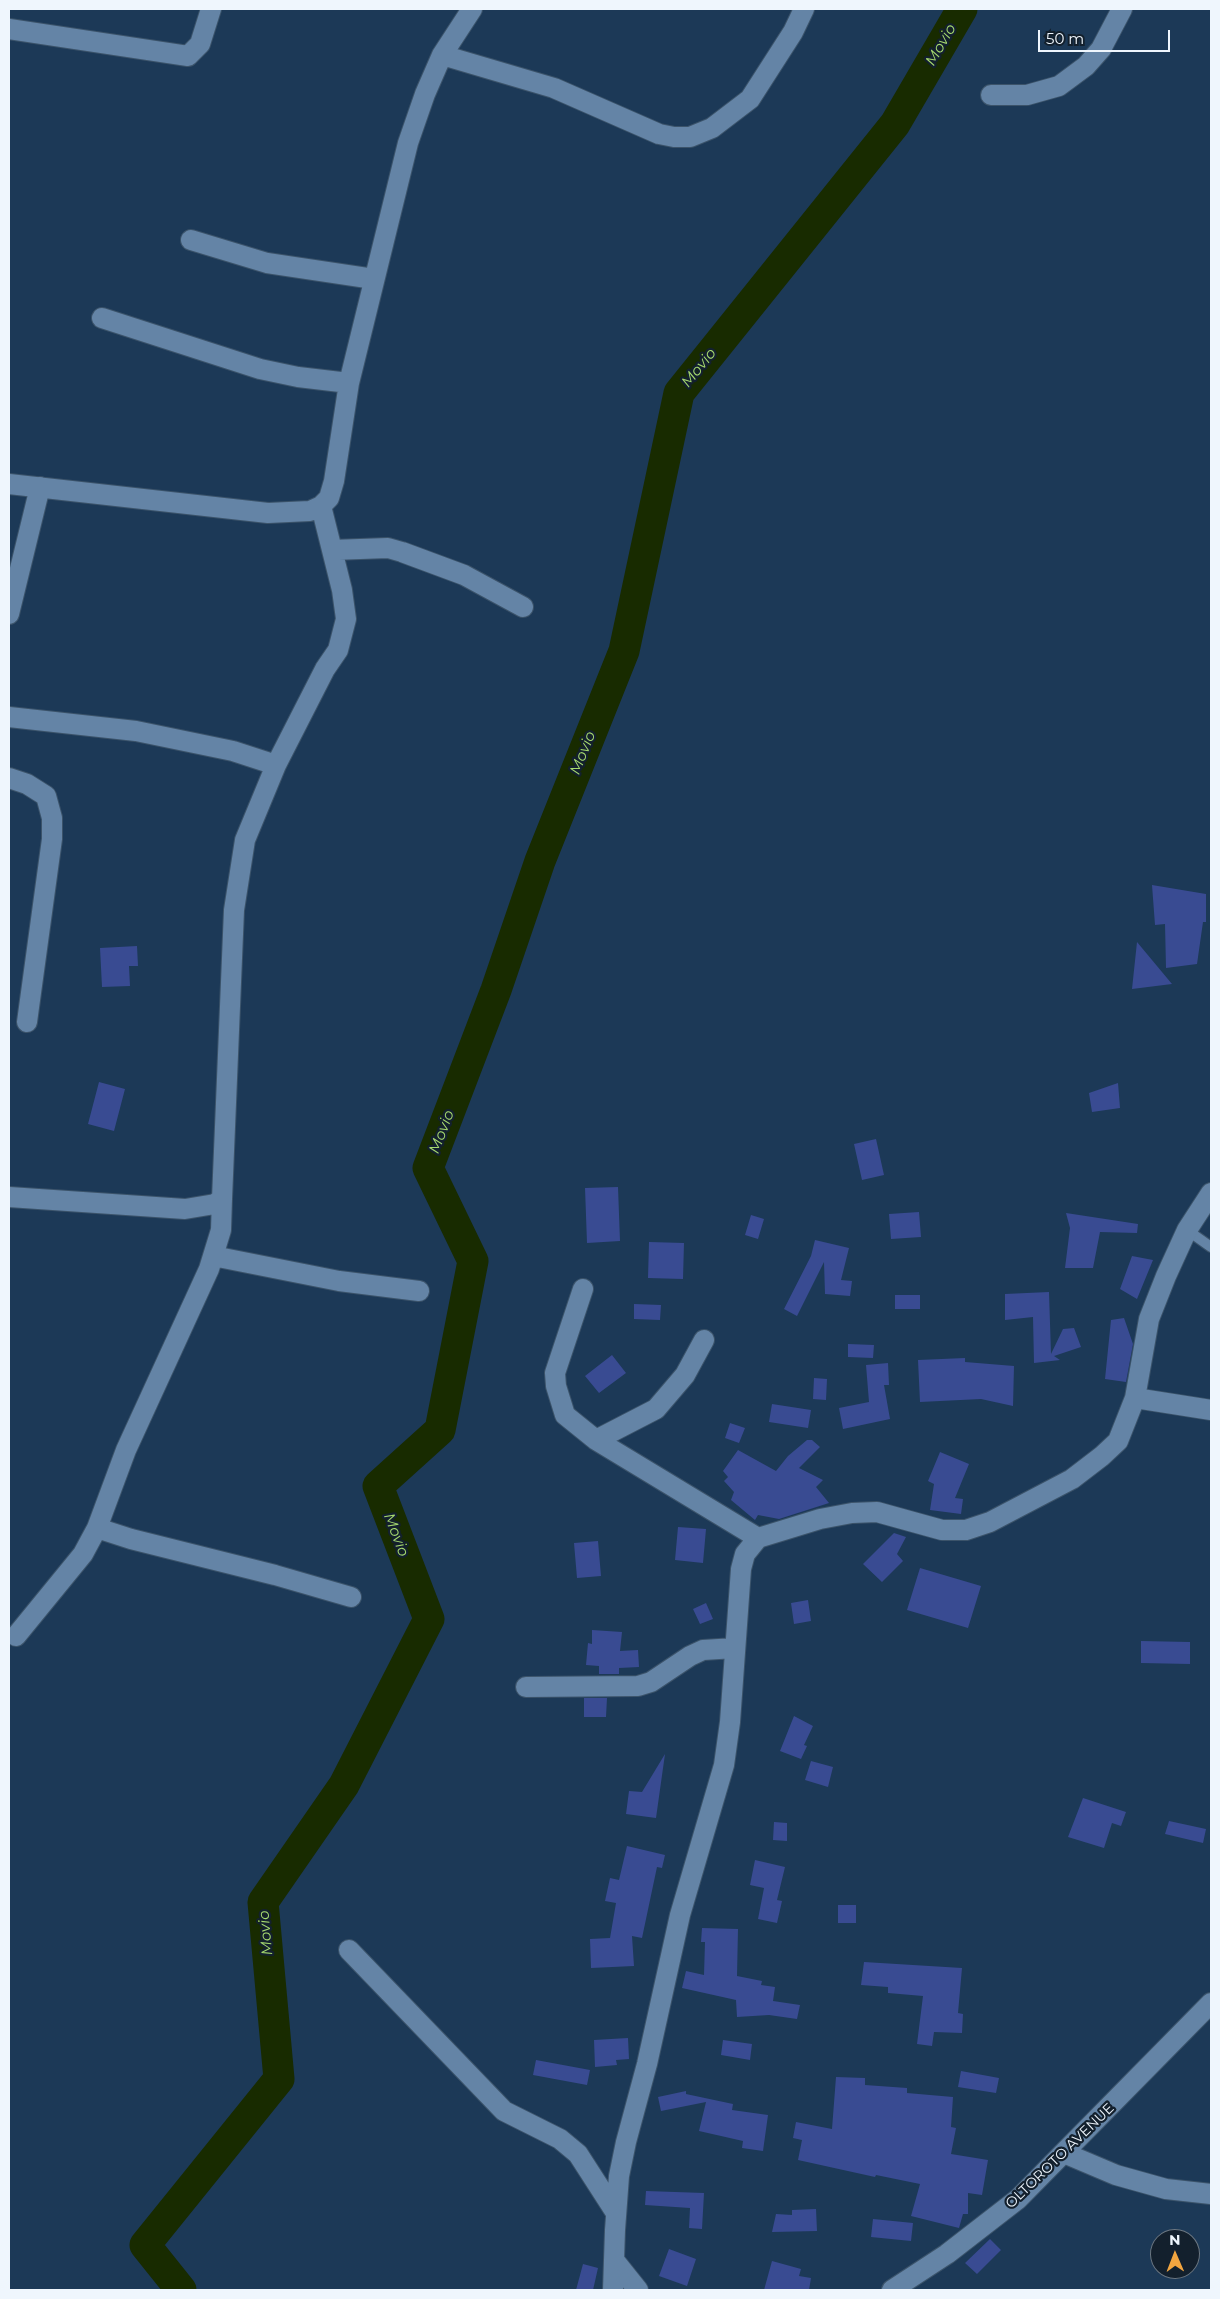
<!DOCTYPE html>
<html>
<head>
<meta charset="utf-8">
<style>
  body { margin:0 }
  #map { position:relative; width:1220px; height:2299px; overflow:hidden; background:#1c3957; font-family:Montserrat,sans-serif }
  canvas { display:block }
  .frame { position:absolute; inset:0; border:10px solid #eff6fd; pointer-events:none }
  .north { position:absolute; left:1150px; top:2229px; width:50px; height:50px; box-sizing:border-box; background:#13202d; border:1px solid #6b7680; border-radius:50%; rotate:359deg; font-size:14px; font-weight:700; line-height:20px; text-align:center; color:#eff6fd }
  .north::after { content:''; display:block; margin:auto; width:18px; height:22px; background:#f1a540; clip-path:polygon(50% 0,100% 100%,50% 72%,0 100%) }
  .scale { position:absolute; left:1038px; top:30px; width:132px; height:22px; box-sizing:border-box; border:2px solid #eff6fd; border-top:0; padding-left:6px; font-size:15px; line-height:18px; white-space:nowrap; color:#eff6fd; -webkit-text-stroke:4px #13202d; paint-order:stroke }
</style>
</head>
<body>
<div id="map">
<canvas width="1220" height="2299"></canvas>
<div class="frame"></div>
<div class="north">N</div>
<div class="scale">50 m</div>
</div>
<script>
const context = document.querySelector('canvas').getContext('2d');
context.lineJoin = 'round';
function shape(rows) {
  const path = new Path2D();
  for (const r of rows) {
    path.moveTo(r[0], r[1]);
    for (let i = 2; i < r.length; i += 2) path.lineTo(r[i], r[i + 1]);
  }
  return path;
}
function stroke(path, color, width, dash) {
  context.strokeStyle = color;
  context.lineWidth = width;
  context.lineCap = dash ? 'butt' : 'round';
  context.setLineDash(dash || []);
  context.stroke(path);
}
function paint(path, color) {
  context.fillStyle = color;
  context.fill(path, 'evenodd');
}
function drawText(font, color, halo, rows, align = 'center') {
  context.font = font + ' Montserrat,sans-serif';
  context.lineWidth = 4.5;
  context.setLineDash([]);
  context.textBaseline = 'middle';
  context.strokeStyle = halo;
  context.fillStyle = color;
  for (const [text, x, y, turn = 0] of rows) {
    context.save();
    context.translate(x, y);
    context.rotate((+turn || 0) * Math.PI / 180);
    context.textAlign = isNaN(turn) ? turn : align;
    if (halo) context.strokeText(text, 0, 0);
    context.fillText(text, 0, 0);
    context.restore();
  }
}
stroke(shape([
  [181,2290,145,2245,279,2079,263,1902,344,1785,429,1619,378,1486,440,1430,473,1261,428,1168,496,990,540,861,624,651,679,393,895,124,962,9]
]), '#182b00', 31);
paint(shape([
  [1152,885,1206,894,1206,922,1203,922,1197,964,1166,968,1165,924,1155,925],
  [1137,942,1172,984,1132,989],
  [137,946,138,966,129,966,130,986,102,987,100,948],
  [99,1082,125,1089,114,1131,88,1124],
  [1118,1083,1120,1108,1092,1112,1089,1093],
  [876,1139,884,1175,862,1180,854,1144],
  [618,1187,620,1241,587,1243,585,1188],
  [919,1212,921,1237,891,1239,889,1214],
  [1066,1213,1138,1224,1137,1233,1100,1232,1093,1268,1065,1268,1070,1228],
  [751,1215,764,1219,758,1239,745,1235],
  [815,1240,849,1248,841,1280,852,1281,850,1296,825,1294,824,1262,797,1316,784,1309,811,1256],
  [649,1242,684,1243,683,1279,648,1278],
  [1132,1256,1153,1260,1137,1299,1120,1289],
  [1049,1292,1051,1354,1063,1329,1074,1328,1081,1347,1054,1356,1060,1360,1034,1363,1033,1317,1005,1320,1005,1294],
  [895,1295,920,1295,920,1309,895,1309],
  [634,1304,661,1305,660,1320,634,1319],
  [1124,1318,1133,1344,1126,1382,1105,1379,1111,1320],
  [848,1344,874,1345,873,1358,848,1357],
  [612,1355,626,1373,599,1393,585,1376],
  [965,1358,965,1362,1014,1366,1013,1406,981,1399,920,1402,918,1360],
  [888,1363,889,1385,884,1385,890,1419,843,1429,839,1408,869,1402,866,1365],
  [814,1378,827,1379,826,1400,813,1399],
  [772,1404,811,1410,808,1428,769,1422],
  [730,1423,745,1428,739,1443,725,1438],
  [807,1440,812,1440,820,1447,799,1468,823,1480,816,1487,829,1503,779,1519,758,1515,755,1520,731,1500,734,1492,724,1481,728,1477,723,1471,738,1450,776,1471,788,1456],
  [940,1452,969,1464,955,1498,963,1499,961,1514,930,1510,934,1484,928,1481],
  [678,1527,706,1529,703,1563,675,1560],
  [894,1533,906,1537,897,1554,903,1561,882,1582,863,1564],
  [598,1541,601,1576,577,1578,574,1543],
  [920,1568,981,1586,968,1628,907,1610],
  [808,1600,811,1621,794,1624,791,1603],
  [706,1603,713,1619,700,1624,693,1609],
  [592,1630,622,1632,620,1651,638,1650,639,1667,619,1668,619,1674,599,1674,599,1666,586,1665,588,1643,592,1644],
  [1141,1641,1190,1642,1190,1664,1141,1663],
  [584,1698,607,1698,606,1717,584,1717],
  [794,1716,813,1726,804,1745,807,1746,801,1759,780,1751],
  [665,1754,656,1818,626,1814,629,1791,642,1792],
  [811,1761,833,1767,828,1787,805,1780],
  [1083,1798,1126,1812,1121,1826,1112,1823,1104,1848,1068,1837],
  [1169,1821,1206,1829,1203,1843,1165,1834],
  [774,1822,787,1823,787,1841,773,1840],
  [627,1846,665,1855,662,1868,657,1867,642,1938,632,1936,634,1966,591,1968,590,1939,610,1938,616,1903,605,1901,610,1878,619,1880],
  [755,1860,785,1867,777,1900,782,1901,777,1923,758,1919,764,1888,750,1885],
  [838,1905,856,1905,856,1923,838,1923],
  [702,1928,738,1929,737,1976,762,1981,761,1985,775,1987,773,2001,800,2005,797,2019,769,2015,737,2017,736,2000,682,1988,686,1971,704,1975,705,1942,701,1942],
  [864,1962,962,1968,958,2013,963,2014,962,2033,934,2032,932,2046,917,2044,923,1996,888,1993,888,1987,861,1985],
  [628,2038,629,2059,616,2060,617,2065,595,2067,594,2040],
  [723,2040,752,2044,750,2060,721,2055],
  [536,2060,590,2070,587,2085,533,2075],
  [961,2071,999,2078,996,2093,958,2087],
  [836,2077,865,2078,865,2085,907,2088,907,2093,953,2097,951,2127,956,2128,951,2154,988,2160,982,2195,968,2193,968,2214,963,2214,959,2228,911,2216,920,2184,876,2175,875,2177,798,2160,802,2140,793,2138,796,2122,832,2129],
  [686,2091,686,2094,733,2104,732,2110,768,2115,763,2151,742,2148,743,2141,699,2131,706,2102,661,2111,658,2097],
  [646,2191,704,2193,702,2229,689,2228,690,2208,645,2205],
  [816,2209,817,2231,772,2232,776,2214,792,2215,792,2210],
  [873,2219,913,2223,911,2241,871,2237],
  [990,2239,1001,2250,977,2274,965,2263],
  [669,2249,696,2259,687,2286,659,2276],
  [772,2261,801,2269,799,2276,811,2278,809,2290,764,2290],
  [583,2264,598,2268,593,2290,576,2290]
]), '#394b92');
const service = shape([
  [1187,1230,1211,1247]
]);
const minor = shape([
  [9,29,188,56,200,44,211,9],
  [442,55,554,88,659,134,674,137,690,137,712,128,750,99,793,32,804,9],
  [991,95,1027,95,1059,86,1086,66,1101,49,1122,9],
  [191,240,267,263,374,279],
  [102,318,260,369,298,377,349,383],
  [9,484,268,513,310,511,321,506,329,498,334,481,349,383,408,143,425,94,442,55,472,9],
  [332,550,388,548,402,552,464,575,523,607],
  [9,614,40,487],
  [9,717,136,731,233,751,276,765],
  [9,778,27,784,46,796,52,818,52,839,27,1022],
  [9,1197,185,1209,215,1204,222,1199,234,910,245,840,276,765,325,669,338,650,346,619,342,590,321,506],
  [213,1256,339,1281,419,1291],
  [583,1289,555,1373,556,1386,565,1415,596,1440,758,1538],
  [1135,1398,1211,1410],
  [596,1440,656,1409,685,1375,704,1340],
  [97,1528,131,1539,275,1575,351,1597],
  [16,1636,83,1554,97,1528,126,1450,209,1269,221,1230,222,1199],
  [526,1687,638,1686,651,1682,690,1656,703,1650,735,1648],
  [349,1950,504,2111,560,2139,578,2154,616,2213],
  [1064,2153,1116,2175,1166,2189,1211,2194],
  [614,2260,638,2290],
  [613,2290,615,2230,619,2176,626,2142,647,2064,680,1915,724,1765,730,1722,741,1569,745,1554,758,1538,820,1519,852,1513,877,1512,942,1530,966,1530,990,1522,1072,1479,1102,1456,1118,1441,1135,1398,1149,1319,1166,1276,1187,1230,1211,1193],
  [892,2290,947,2254,1018,2199,1211,2003]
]);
stroke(service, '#3b536a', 12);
stroke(minor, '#3b536a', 22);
stroke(service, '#6484a6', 10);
stroke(minor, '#6484a6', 20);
drawText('14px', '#eff6fd', '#13202d', [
  ["OLTOROTO AVENUE",1060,2156,-44]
]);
drawText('italic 15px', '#a7da6f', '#13202d', [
  ["Movio",941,45,-60],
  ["Movio",699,368,-51],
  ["Movio",583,753,-68],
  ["Movio",442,1132,-69],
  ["Movio",396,1535,69],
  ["Movio",266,1933,-95]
]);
</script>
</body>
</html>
